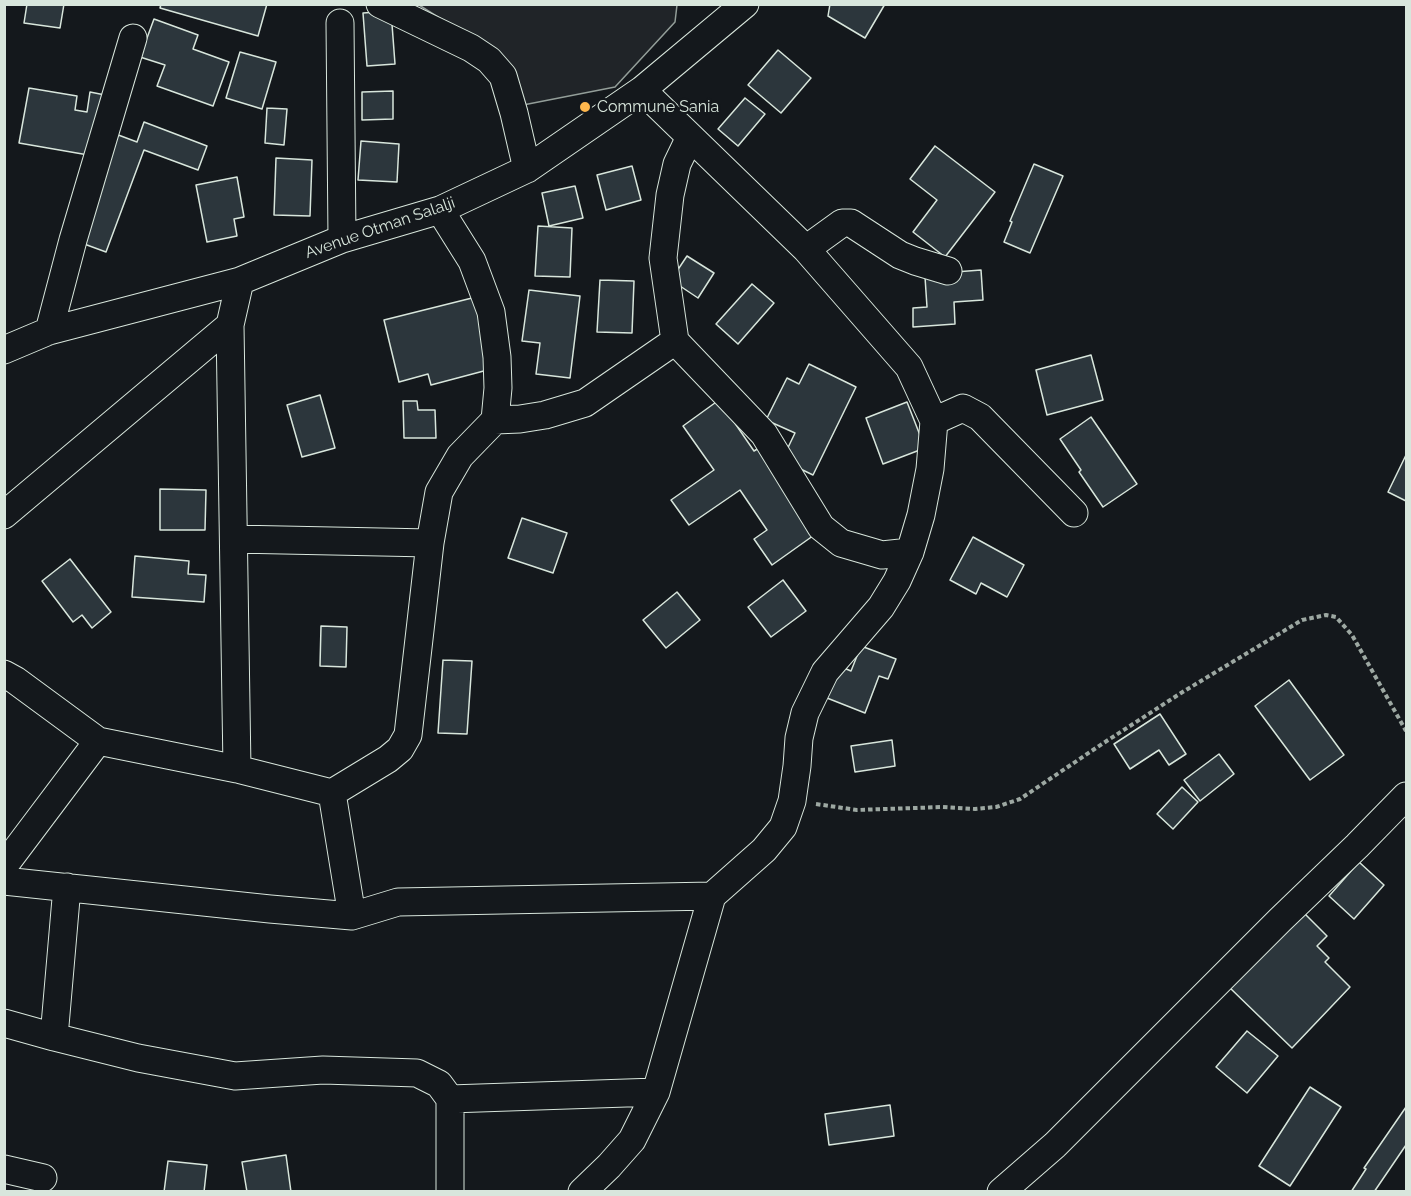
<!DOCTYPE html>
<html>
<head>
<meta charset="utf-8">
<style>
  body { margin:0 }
  #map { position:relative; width:1411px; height:1196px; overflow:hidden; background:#14181c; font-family:Raleway,sans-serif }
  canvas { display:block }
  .frame { position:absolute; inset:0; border:6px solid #d8e6dc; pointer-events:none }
</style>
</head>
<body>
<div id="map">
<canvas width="1411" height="1196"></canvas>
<div class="frame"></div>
</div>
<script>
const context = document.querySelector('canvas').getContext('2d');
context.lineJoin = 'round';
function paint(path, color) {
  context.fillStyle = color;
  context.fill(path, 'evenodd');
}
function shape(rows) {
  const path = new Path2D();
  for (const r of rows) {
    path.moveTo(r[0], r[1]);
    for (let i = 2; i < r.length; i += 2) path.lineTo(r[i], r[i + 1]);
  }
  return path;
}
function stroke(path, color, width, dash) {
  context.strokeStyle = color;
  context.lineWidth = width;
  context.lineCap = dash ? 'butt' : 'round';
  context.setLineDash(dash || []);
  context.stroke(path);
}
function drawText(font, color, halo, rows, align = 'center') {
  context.font = font + ' Raleway,sans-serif';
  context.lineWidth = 4.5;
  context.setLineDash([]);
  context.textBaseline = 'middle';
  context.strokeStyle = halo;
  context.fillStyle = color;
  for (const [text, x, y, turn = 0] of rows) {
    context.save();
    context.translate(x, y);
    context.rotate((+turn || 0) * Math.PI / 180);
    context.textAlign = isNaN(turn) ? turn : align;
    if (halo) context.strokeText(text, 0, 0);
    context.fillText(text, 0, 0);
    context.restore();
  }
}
const green = shape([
  [419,5,677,5,675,22,615,87,518,106,485,47,419,5]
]);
paint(green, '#202428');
stroke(green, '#939e99', 1.5);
const building = shape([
  [27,4,64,4,60,28,24,23,27,4],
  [161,4,267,4,258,36,160,8,161,4],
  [830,4,885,4,865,38,828,16,830,4],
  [391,11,395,64,367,66,363,13,391,11],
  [154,19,198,35,193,49,229,62,213,106,157,86,165,65,140,57,154,19],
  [778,50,811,78,781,113,748,85,778,50],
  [240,52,276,62,262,109,226,98,240,52],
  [29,88,77,96,75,110,87,112,90,92,105,95,94,156,19,143,29,88],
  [393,91,393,119,362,120,362,92,393,91],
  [745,98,765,114,738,146,718,129,745,98],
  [267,108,287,109,284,145,265,143,267,108],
  [144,122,207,146,198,170,144,150,106,252,76,241,113,133,137,142,144,122],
  [361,141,399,144,397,182,358,180,361,141],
  [935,146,995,192,945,257,913,232,937,200,910,179,935,146],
  [276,158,312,160,310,216,274,215,276,158],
  [1034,164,1063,176,1030,253,1004,242,1012,222,1010,221,1034,164],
  [632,166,641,200,606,210,597,175,632,166],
  [237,177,244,217,234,219,237,236,207,242,196,185,237,177],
  [575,186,583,218,549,226,542,193,575,186],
  [538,226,572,228,570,277,535,276,538,226],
  [687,256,714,273,698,298,671,280,687,256],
  [981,270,983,300,954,302,955,324,913,327,913,308,927,307,925,277,955,272,981,270],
  [600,280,634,281,632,333,597,332,600,280],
  [752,284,774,303,738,344,716,324,752,284],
  [529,290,580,296,570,378,536,374,540,343,522,341,529,290],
  [476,297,495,368,431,385,428,374,399,382,384,320,476,297],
  [1091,355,1103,400,1047,415,1036,370,1091,355],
  [809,364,856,387,813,475,782,460,795,433,766,420,787,378,799,384,809,364],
  [320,395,335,448,302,457,287,405,320,395],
  [719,400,754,451,759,448,817,533,772,565,754,539,767,530,740,490,689,525,671,500,714,470,683,426,719,400],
  [403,401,417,401,418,410,435,410,436,438,404,438,403,401],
  [907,402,925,448,883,464,866,418,907,402],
  [1091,417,1137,484,1103,507,1079,472,1081,470,1060,439,1091,417],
  [1406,455,1406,501,1388,492,1406,455],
  [160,489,206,490,205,530,160,530,160,489],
  [522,518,567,533,553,573,508,558,522,518],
  [973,537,1024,565,1007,597,981,583,976,594,950,580,973,537],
  [135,556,189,561,188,574,206,575,204,602,132,597,135,556],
  [70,559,111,612,92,628,82,615,73,622,42,581,70,559],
  [783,580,806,611,771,637,748,607,783,580],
  [677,592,700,620,666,648,643,620,677,592],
  [321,626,347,627,346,667,320,666,321,626],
  [861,646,896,659,888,679,879,676,865,713,827,698,839,666,851,671,861,646],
  [443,660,472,661,467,734,438,733,443,660],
  [1289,680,1344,755,1310,780,1255,706,1289,680],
  [1160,714,1186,754,1169,765,1159,750,1130,769,1114,744,1160,714],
  [892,740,895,766,855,772,851,746,892,740],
  [1219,754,1234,774,1200,801,1184,780,1219,754],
  [1182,787,1198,802,1173,829,1157,814,1182,787],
  [1359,862,1384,885,1354,919,1329,896,1359,862],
  [1303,912,1327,936,1317,946,1329,958,1325,962,1350,987,1292,1048,1230,988,1303,912],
  [1247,1031,1278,1056,1247,1093,1216,1067,1247,1031],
  [1310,1087,1341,1107,1290,1186,1259,1166,1310,1087],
  [890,1105,894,1136,829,1145,825,1114,890,1105],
  [1406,1107,1406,1145,1374,1192,1351,1192,1366,1169,1364,1168,1406,1107],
  [286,1155,291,1192,247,1192,242,1162,286,1155],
  [168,1161,207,1165,204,1192,164,1192,168,1161]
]);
paint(building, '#2c363c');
stroke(building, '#d8e6dc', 1.5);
const minor = shape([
  [380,4,471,48,489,60,503,76,514,113,527,169],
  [340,23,342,239],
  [690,137,677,164,670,195,663,258,675,341,764,434,821,527,841,543,882,555,910,552],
  [806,249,842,223,851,223,900,255,915,261,948,271],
  [49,331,73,240,133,38],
  [4,350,49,331,240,281,342,239,440,210,527,169,642,90,745,4],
  [495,420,520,419,545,415,585,403,675,341],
  [934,421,963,408,980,417,1074,513],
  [4,515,230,325],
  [234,539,430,543],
  [4,674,15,680,98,741,4,866],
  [98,741,237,769,332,793],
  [237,769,230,325,240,281],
  [4,881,270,909,352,916,398,902,712,896],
  [352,916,332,793,388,759,400,749,408,735,430,543,439,492,460,456,495,420,498,388,497,357,491,312,472,261,440,210],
  [4,1023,54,1037,138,1058,235,1076,323,1070,417,1073,439,1084,450,1099,656,1092],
  [54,1037,67,887],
  [4,1169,43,1178],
  [450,1192,450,1099],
  [582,1192,609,1166,632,1140,656,1092,712,896,764,850,783,827,792,801,797,766,799,738,805,713,825,672,881,607,897,581,910,552,921,515,930,469,934,421,909,367,806,249,642,90],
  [1001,1192,1055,1145,1280,920,1357,846,1406,796]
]);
stroke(minor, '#d8e6dc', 29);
stroke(shape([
  [816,804,857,810,943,807,975,809,996,807,1020,799,1102,744,1181,693,1302,620,1326,615,1336,617,1352,635,1406,731]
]), '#9da8a2', 4, [4.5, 3]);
stroke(minor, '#14181c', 27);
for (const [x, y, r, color] of [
  [585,107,6,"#ffb74d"]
]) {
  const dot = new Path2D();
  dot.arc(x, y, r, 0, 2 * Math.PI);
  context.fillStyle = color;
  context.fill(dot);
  stroke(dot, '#14181c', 2);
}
drawText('16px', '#d8e6dc', '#14181c', [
  ["Commune Sania",597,107]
], 'left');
drawText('16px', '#d8e6dc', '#14181c', [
  ["Avenue Otman Salalji",380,228,-19]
]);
</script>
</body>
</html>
